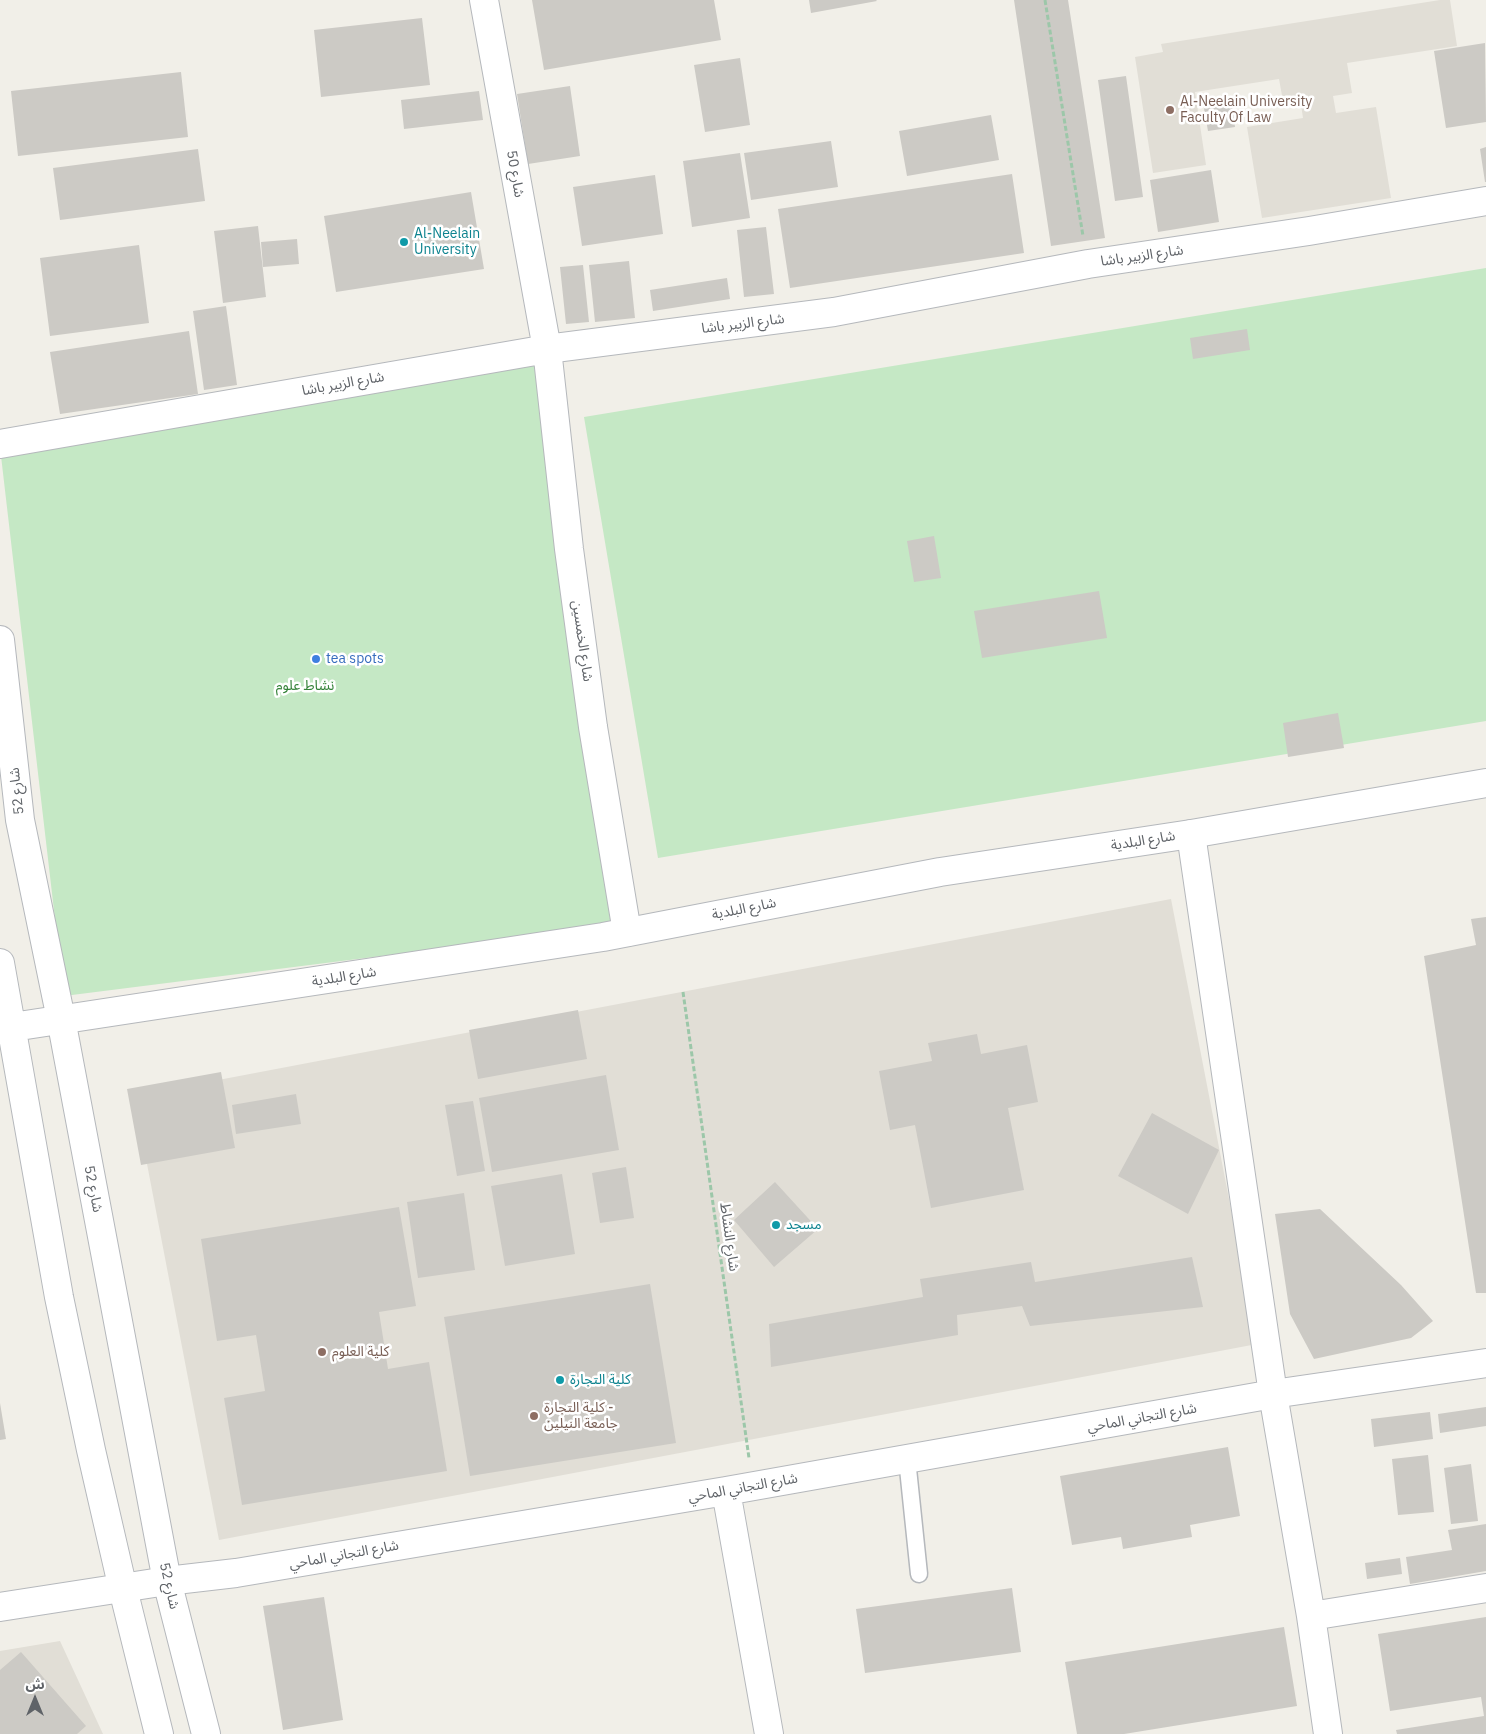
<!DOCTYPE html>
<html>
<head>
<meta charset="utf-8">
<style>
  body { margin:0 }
  #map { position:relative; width:1486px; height:1734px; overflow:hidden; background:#f1efe8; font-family:"IBM Plex Sans","Noto Sans Arabic",sans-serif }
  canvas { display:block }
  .north { position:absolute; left:10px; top:1674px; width:50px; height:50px; -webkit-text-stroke:4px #fff; paint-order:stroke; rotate:0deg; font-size:14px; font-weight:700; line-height:20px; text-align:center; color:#5f6368 }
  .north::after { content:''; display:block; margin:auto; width:18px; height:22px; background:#5f6368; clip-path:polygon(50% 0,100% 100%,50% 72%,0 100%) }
</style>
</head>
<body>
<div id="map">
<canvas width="1486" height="1734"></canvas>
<div class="north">ش</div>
</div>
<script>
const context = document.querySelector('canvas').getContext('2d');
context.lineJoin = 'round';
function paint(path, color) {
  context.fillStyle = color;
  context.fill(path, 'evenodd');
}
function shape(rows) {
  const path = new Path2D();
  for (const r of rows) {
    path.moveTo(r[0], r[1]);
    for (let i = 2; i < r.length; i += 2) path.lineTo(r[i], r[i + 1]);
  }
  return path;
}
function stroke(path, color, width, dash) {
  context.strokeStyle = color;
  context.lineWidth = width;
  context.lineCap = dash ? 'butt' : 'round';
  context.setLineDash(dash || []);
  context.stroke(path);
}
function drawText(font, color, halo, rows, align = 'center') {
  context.font = font + ' "IBM Plex Sans","Noto Sans Arabic",sans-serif';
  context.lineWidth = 5;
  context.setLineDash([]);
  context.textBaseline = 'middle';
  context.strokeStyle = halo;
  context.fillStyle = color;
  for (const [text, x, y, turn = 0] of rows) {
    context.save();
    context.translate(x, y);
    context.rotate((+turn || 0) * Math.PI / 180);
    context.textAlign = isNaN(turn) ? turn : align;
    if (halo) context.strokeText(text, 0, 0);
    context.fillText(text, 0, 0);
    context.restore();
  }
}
paint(shape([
  [1440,0,1450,0,1457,46,1347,63,1352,93,1333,96,1336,113,1376,107,1391,198,1262,218,1247,127,1303,118,1300,98,1283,101,1279,79,1195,92,1206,165,1153,173,1135,57,1163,52,1161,44],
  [1171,899,1257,1344,219,1540,134,1096],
  [60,1641,103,1734,0,1734,0,1651]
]), '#e1ded6');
paint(shape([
  [1486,268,1486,721,658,858,584,417],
  [543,364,611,927,64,996,1,456]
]), '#c5e8c5');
paint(shape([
  [532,0,714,0,721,40,544,70],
  [809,0,876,0,877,1,811,13],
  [1014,0,1068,0,1105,238,1051,246],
  [422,18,430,85,321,97,314,30],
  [1485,43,1486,122,1446,128,1434,51],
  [740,58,750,125,705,132,694,65],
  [181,72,188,137,18,156,11,91],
  [1126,76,1143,197,1115,201,1098,80],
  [570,86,580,156,528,164,517,94],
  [479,91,483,120,404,129,401,100],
  [1231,98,1235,127,1208,131,1203,103],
  [991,115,999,160,907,176,899,131],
  [831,141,838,187,751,200,744,153],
  [1486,147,1486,182,1485,182,1480,149],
  [198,149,205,201,60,220,53,168],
  [740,153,750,218,692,227,683,161],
  [1211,170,1219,222,1158,232,1150,180],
  [1012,174,1024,253,790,288,778,209],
  [655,175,663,234,582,246,573,187],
  [471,192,484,269,336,292,324,216],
  [258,226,266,297,223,303,214,231],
  [766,227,774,294,744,297,737,230],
  [297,239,299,264,263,267,261,242],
  [139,245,149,323,50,336,40,258],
  [629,261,635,318,595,322,589,265],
  [583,265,589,322,566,324,560,267],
  [727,278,730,299,653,311,650,290],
  [226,306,237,385,204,390,193,311],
  [1247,329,1250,350,1193,359,1190,338],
  [189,331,198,394,60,414,50,352],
  [934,536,941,578,914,582,907,541],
  [1099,591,1107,638,982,658,974,611],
  [1338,713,1344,748,1288,757,1283,723],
  [1486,917,1486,1293,1476,1293,1424,956,1476,945,1471,919],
  [578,1010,587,1059,478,1079,469,1030],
  [977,1034,981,1054,1027,1045,1038,1102,1008,1108,1024,1190,931,1208,915,1125,890,1130,879,1071,932,1061,928,1043],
  [221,1072,235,1148,141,1165,127,1089],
  [606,1075,619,1150,492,1172,479,1098],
  [296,1094,301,1124,236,1134,232,1105],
  [473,1101,485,1171,457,1176,445,1105],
  [1152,1113,1219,1150,1188,1214,1118,1176],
  [626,1167,634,1218,600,1223,592,1173],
  [562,1174,575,1254,505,1266,491,1186],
  [775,1182,818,1229,774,1267,734,1220],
  [464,1193,475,1270,418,1278,407,1202],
  [399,1207,416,1306,379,1312,388,1369,429,1362,447,1471,242,1505,224,1398,265,1391,256,1335,217,1341,201,1239],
  [1320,1209,1401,1285,1433,1321,1411,1338,1314,1359,1290,1314,1275,1214],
  [1192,1257,1203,1307,1030,1326,1022,1306,957,1315,958,1335,771,1367,769,1324,923,1297,920,1279,1031,1262,1035,1282],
  [650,1284,676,1443,470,1476,444,1317],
  [0,1403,6,1439,0,1440],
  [1486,1407,1486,1426,1440,1433,1438,1414],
  [1430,1412,1433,1439,1374,1447,1371,1419],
  [1228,1447,1240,1516,1190,1525,1192,1537,1123,1549,1121,1537,1072,1545,1060,1476],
  [1428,1455,1434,1512,1398,1515,1392,1459],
  [1471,1464,1478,1521,1451,1524,1444,1468],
  [1486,1524,1486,1571,1410,1584,1406,1557,1452,1550,1448,1530],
  [1400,1558,1402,1574,1367,1579,1365,1563],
  [1012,1588,1021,1652,865,1673,856,1609],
  [324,1597,343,1720,283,1730,263,1606],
  [1486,1617,1486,1734,1397,1734,1396,1730,1484,1716,1481,1697,1390,1711,1378,1634],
  [1284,1627,1297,1706,1124,1734,1077,1734,1065,1662],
  [21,1652,86,1726,77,1734,0,1734,0,1670]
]), '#cccac5');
const service = shape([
  [907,1459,919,1574]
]);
const minor = shape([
  [484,0,547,349,569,549,593,727,627,932],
  [0,444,547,349,834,312,1088,264,1309,231,1486,201],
  [1191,834,1273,1394,1311,1616,1328,1734],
  [726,1491,769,1734],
  [0,1607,167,1581,236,1573,726,1491,1273,1394,1486,1363],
  [1311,1616,1486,1588]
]);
const tertiary = shape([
  [0,640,20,820,61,1019,167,1581,206,1734],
  [0,963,59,1297,91,1450,123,1589,159,1734],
  [0,1029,603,937,940,872,1191,834,1486,783]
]);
stroke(service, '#b5b8bc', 19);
stroke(minor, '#b5b8bc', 30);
stroke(tertiary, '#b5b8bc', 30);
stroke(shape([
  [1045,0,1083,236],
  [683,992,749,1458]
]), '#9cc7a9', 3, [5, 2.5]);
stroke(service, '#fff', 16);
stroke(minor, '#fff', 28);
stroke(tertiary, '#fff', 28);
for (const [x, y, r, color] of [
  [1170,110,5,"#8d6e63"],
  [404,242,5,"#0f9aa8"],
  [316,659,5,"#3f7fe0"],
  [776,1225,5,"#0f9aa8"],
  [322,1352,5,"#8d6e63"],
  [560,1380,5,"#0f9aa8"],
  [534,1416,5,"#8d6e63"]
]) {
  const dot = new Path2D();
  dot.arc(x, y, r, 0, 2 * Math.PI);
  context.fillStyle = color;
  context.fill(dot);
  stroke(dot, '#fff', 2);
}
drawText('14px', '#785e54', '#fff', [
  ["Al-Neelain University",1180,102],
  ["Faculty Of Law",1180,118],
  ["كلية العلوم",332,1352],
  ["كلية التجارة -",544,1408],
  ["جامعة النيلين",544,1424]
], 'left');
drawText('14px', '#5f6368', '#fff', [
  ["شارع 50",515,174,80],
  ["شارع الزبير باشا",1142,256,-8],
  ["شارع الزبير باشا",743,324,-7],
  ["شارع الزبير باشا",343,384,-10],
  ["شارع الخمسين",582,641,82],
  ["شارع 52",17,791,-96],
  ["شارع البلدية",1143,841,-9],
  ["شارع البلدية",744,909,-11],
  ["شارع البلدية",344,977,-9],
  ["شارع 52",93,1189,79],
  ["شارع النشاط",729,1237,82],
  ["شارع التجاني الماحي",1142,1418,-10],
  ["شارع التجاني الماحي",743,1488,-10],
  ["شارع التجاني الماحي",344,1555,-10],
  ["شارع 52",169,1586,77]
]);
drawText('14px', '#0d838f', '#fff', [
  ["Al-Neelain",414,234],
  ["University",414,250],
  ["مسجد",786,1225],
  ["كلية التجارة",570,1380]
], 'left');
drawText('14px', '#366cbe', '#fff', [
  ["tea spots",326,659]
], 'left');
drawText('14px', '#348238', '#fff', [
  ["نشاط علوم",305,686]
]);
</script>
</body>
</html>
